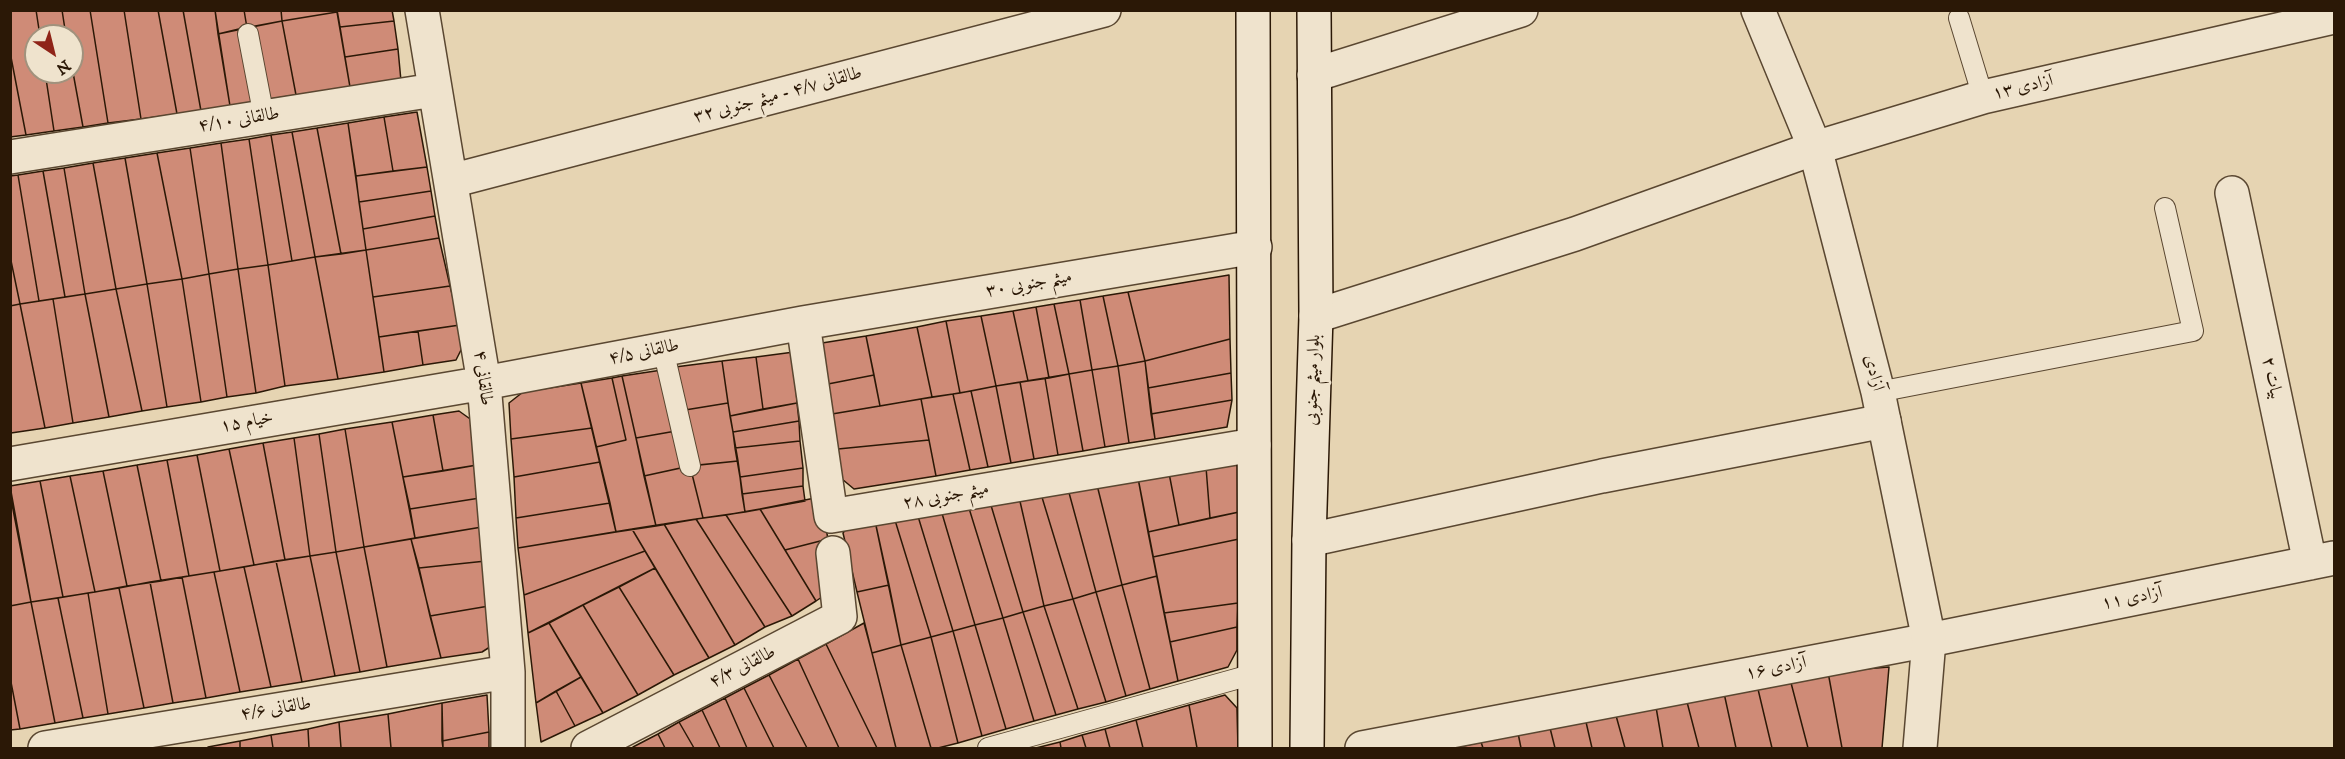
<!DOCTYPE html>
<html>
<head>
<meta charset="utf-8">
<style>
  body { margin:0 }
  #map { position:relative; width:2345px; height:759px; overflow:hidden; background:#e6d4b2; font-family:"IM FELL DW Pica",serif }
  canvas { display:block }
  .frame { position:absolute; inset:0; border:12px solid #2b1806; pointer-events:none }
  .north { position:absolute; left:24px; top:24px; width:60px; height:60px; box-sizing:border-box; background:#efe3cd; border:2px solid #a1927d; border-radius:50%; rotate:145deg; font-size:16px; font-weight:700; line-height:24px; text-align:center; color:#2b1806 }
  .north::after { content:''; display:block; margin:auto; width:21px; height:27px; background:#8f2418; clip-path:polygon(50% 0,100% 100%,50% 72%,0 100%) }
</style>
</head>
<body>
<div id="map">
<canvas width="2345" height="759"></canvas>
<div class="frame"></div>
<div class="north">N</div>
</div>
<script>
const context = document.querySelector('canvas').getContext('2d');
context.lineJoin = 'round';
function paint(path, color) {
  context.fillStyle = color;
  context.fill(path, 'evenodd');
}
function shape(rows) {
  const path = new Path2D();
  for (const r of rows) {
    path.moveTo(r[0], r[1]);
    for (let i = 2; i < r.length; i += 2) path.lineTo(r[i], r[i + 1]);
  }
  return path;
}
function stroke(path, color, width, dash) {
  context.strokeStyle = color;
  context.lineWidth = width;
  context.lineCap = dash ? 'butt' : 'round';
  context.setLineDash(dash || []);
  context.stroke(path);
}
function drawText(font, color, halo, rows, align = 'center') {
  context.font = font + ' "IM FELL DW Pica",Amiri,serif';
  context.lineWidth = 5;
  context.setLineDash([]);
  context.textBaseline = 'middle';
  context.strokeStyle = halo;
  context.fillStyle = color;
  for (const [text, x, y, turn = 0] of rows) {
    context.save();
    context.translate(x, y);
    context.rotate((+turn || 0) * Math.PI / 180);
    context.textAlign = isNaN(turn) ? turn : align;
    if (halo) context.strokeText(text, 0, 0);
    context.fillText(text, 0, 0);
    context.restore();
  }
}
const building = shape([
  [10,10,36,10,40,36,36,36,36,72,45,72,54,131,26,135,10,52,10,10],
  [36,10,62,10,66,36,40,36,36,10],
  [62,10,90,10,108,123,83,127,72,67,72,36,66,36,62,10],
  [90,10,124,10,141,119,108,123,90,10],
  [124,10,158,10,177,114,141,119,124,10],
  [158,10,183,10,201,111,177,114,158,10],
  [183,10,215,10,230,106,201,111,183,10],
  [215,10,244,10,247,28,218,34,215,10],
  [244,10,281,10,282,21,247,28,244,10],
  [281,10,337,10,337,12,282,21,281,10],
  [392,10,394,21,340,27,337,10,392,10],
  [337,12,350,87,296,95,282,21,337,12],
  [282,21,296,95,264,100,250,27,282,21],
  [394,21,398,49,345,57,340,27,394,21],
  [243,28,258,102,230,106,218,34,243,28],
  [398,49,401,81,350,87,345,57,398,49],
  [10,52,26,135,10,137,10,52],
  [72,67,83,127,54,131,45,72,72,72,72,67],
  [417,112,427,167,393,171,384,117,417,112],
  [384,117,393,171,356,176,348,123,384,117],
  [348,123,366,250,341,254,317,128,348,123],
  [317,128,341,254,315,257,292,132,317,128],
  [292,132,315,257,292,261,271,135,292,132],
  [271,135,292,261,268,265,249,139,271,135],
  [249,139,268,265,238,269,221,143,249,139],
  [221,143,238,269,209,274,190,148,221,143],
  [190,148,209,274,182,279,157,153,190,148],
  [157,153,182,279,147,284,125,158,157,153],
  [125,158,147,284,116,289,93,163,125,158],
  [93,163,116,289,85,294,64,168,93,163],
  [427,167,431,191,359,202,356,176,427,167],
  [64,168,85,294,65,297,43,171,64,168],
  [43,171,65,297,39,301,18,175,43,171],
  [18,175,39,301,20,304,10,256,10,176,18,175],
  [431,191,435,216,363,229,359,202,431,191],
  [435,216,439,238,366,250,363,229,435,216],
  [439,238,450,286,373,297,366,250,439,238],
  [366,250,384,372,338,379,315,257,366,250],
  [10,256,20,304,10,306,10,256],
  [315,257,338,379,285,386,268,265,315,257],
  [268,265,285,386,256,393,238,269,268,265],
  [238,269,256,393,227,397,209,274,238,269],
  [209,274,227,397,201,402,182,279,209,274],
  [1229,275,1230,339,1145,361,1128,292,1229,275],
  [182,279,201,402,167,407,147,284,182,279],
  [147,284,167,407,142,411,116,289,147,284],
  [450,286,460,325,379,337,373,297,450,286],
  [116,289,142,411,109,417,85,294,116,289],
  [1128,292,1145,361,1118,366,1103,296,1128,292],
  [85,294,109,417,73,423,53,299,85,294],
  [1103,296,1118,366,1092,370,1080,300,1103,296],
  [53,299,73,423,45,428,20,304,53,299],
  [1080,300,1092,370,1069,374,1054,304,1080,300],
  [20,304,45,428,11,433,10,306,20,304],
  [1054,304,1069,374,1049,378,1036,307,1054,304],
  [1036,307,1049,378,1028,381,1013,311,1036,307],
  [1013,311,1028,381,996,386,981,316,1013,311],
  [981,316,996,386,960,393,946,321,981,316],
  [946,321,960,393,932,397,917,327,946,321],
  [460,325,464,344,456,360,423,365,418,331,460,325],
  [917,327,932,397,880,406,866,336,917,327],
  [418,331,423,365,384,372,379,337,418,331],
  [866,336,874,375,828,384,822,343,866,336],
  [1230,339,1231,373,1148,388,1145,361,1230,339],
  [794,352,797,403,763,409,756,357,794,352],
  [756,357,763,409,730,416,722,361,756,357],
  [722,361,728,403,685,410,675,367,722,361],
  [1145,361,1155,439,1129,443,1118,366,1145,361],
  [1118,366,1129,443,1105,447,1092,370,1118,366],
  [662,370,676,431,636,438,622,376,662,370],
  [1092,370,1105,447,1083,451,1069,374,1092,370],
  [1231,373,1232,400,1151,414,1148,388,1231,373],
  [1069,374,1083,451,1058,455,1045,378,1069,374],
  [874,375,880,406,832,414,828,384,874,375],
  [622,376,656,526,616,532,596,447,626,440,612,378,622,376],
  [612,378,626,440,596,447,581,383,612,378],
  [1045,378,1058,455,1034,459,1020,382,1045,378],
  [1020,382,1034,459,1011,463,996,386,1020,382],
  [581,383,592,428,511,439,509,403,523,392,581,383],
  [996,386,1011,463,988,467,971,391,996,386],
  [971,391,988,467,970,470,953,394,971,391],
  [953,394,970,470,936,476,921,399,953,394],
  [921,399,929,440,838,449,832,414,921,399],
  [1232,400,1227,427,1155,439,1151,414,1232,400],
  [728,403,738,461,698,465,685,410,728,403],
  [797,403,799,421,733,432,730,416,797,403],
  [459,411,473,421,477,465,443,471,433,415,459,411],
  [433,415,443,471,403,477,392,422,433,415],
  [799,421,800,441,735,448,733,432,799,421],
  [392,422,415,538,364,547,345,429,392,422],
  [592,428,600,462,514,477,511,439,592,428],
  [345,429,364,547,336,552,319,434,345,429],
  [676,431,685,467,644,476,636,438,676,431],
  [319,434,336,552,310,556,294,438,319,434],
  [294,438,310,556,285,560,263,443,294,438],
  [929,440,936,476,854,489,842,479,838,449,929,440],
  [800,441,803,468,740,477,735,448,800,441],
  [263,443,285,560,254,565,229,449,263,443],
  [229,449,254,565,220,571,197,455,229,449],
  [197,455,220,571,189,576,167,460,197,455],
  [167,460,189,576,161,581,137,465,167,460],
  [738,461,745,512,703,518,690,466,738,461],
  [600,462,610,503,516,518,514,477,600,462],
  [1240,462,1239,512,1210,518,1206,467,1240,462],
  [137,465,161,581,127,586,103,471,137,465],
  [477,465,480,498,410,509,403,477,477,465],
  [690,466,703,518,656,526,644,476,690,466],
  [1206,467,1210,518,1179,525,1169,473,1206,467],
  [803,468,803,486,742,494,740,477,803,468],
  [103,471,127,586,95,592,70,476,103,471],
  [1169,473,1179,525,1148,532,1138,478,1169,473],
  [70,476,95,592,63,597,40,481,70,476],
  [1138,478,1157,576,1122,585,1097,485,1138,478],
  [40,481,63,597,31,602,10,486,40,481],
  [1097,485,1122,585,1096,592,1068,489,1097,485],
  [803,486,805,501,745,512,742,494,803,486],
  [1068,489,1096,592,1073,599,1041,494,1068,489],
  [10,494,31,602,10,606,10,494],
  [1041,494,1073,599,1044,606,1019,497,1041,494],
  [820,497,828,539,785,550,760,509,820,497],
  [1019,497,1044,606,1023,612,990,502,1019,497],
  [480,498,482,527,415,538,410,509,480,498],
  [990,502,1023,612,1003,618,968,505,990,502],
  [610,503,616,532,518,548,516,518,610,503],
  [968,505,1003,618,975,625,941,510,968,505],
  [760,509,816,601,792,616,726,515,760,509],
  [941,510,975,625,953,631,917,513,941,510],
  [1239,512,1239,539,1153,557,1148,532,1239,512],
  [917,513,953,631,931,637,894,517,917,513],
  [726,515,792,616,765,627,696,519,726,515],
  [894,517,931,637,901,645,875,521,894,517],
  [696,519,765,627,735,645,664,524,696,519],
  [875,521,889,585,857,592,843,533,850,524,875,521],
  [664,524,735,645,709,658,632,529,664,524],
  [482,527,486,561,419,568,411,539,482,527],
  [632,529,645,551,524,595,518,548,632,529],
  [411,539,441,658,387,667,364,547,411,539],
  [828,539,837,587,816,601,785,550,828,539],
  [1239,539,1238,603,1164,613,1153,557,1239,539],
  [364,547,387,667,360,672,336,552,364,547],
  [645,551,655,568,528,633,524,595,645,551],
  [336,552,360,672,335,676,310,556,336,552],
  [310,556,335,676,302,682,276,561,310,556],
  [276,561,302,682,271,687,244,567,276,561],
  [486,561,489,606,430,616,419,568,486,561],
  [244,567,271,687,240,692,214,572,244,567],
  [655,568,709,658,674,675,619,587,655,568],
  [214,572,240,692,206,698,182,577,214,572],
  [1157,576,1178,681,1150,689,1122,585,1157,576],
  [182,577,206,698,173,703,150,582,182,577],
  [150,582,173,703,144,708,119,588,150,582],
  [889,585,901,645,872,653,857,592,889,585],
  [1122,585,1150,689,1126,696,1096,592,1122,585],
  [619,587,674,675,638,695,583,605,619,587],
  [119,588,144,708,108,714,88,593,119,588],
  [1096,592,1126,696,1106,702,1073,599,1096,592],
  [88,593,108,714,83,718,58,598,88,593],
  [58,598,83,718,55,723,31,602,58,598],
  [1073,599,1106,702,1078,709,1044,606,1073,599],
  [31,602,55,723,20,729,10,677,10,606,31,602],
  [1238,603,1237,627,1170,642,1164,613,1238,603],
  [583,605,638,695,603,713,549,623,583,605],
  [489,606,493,645,482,652,441,658,430,616,489,606],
  [1044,606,1078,709,1056,715,1023,612,1044,606],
  [1023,612,1056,715,1034,721,1003,618,1023,612],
  [1003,618,1034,721,1006,729,975,625,1003,618],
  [549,623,581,677,536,703,528,633,549,623],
  [864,623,872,653,896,748,877,748,826,644,864,623],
  [975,625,1006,729,982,736,953,631,975,625],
  [1237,627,1237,650,1228,667,1178,681,1170,642,1237,627],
  [953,631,982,736,958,743,931,637,953,631],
  [931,637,958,743,938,748,931,748,901,645,931,637],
  [826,644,877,748,839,748,798,659,826,644],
  [901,645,931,748,896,748,872,653,901,645],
  [798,659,839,748,807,748,769,675,798,659],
  [1889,667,1882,748,1842,748,1828,672,1889,667],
  [1828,672,1842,748,1808,748,1790,679,1828,672],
  [769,675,807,748,774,748,744,688,769,675],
  [10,677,20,729,10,730,10,677],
  [581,677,603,713,575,726,556,691,581,677],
  [1790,679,1808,748,1772,748,1757,685,1790,679],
  [1757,685,1772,748,1736,748,1724,693,1757,685],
  [744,688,774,748,747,748,725,698,744,688],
  [556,691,575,726,541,742,536,703,556,691],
  [1724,693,1736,748,1699,748,1687,702,1724,693],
  [487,695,489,732,442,741,442,703,487,695],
  [1225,695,1237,708,1238,748,1197,748,1189,705,1225,695],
  [725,698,747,748,720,748,702,710,725,698],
  [1687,702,1699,748,1663,748,1656,707,1687,702],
  [442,703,443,748,391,748,388,714,442,703],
  [1189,705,1197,748,1143,748,1136,720,1189,705],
  [1656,707,1663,748,1625,748,1615,712,1656,707],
  [702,710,720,748,694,748,679,722,702,710],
  [1615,712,1625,748,1592,748,1586,722,1615,712],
  [388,714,391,748,341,748,339,722,388,714],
  [1136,720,1143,748,1110,748,1105,729,1136,720],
  [339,722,341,748,309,748,308,729,339,722],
  [679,722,694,748,665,748,658,734,679,722],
  [1586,722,1592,748,1555,748,1550,728,1586,722],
  [1550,728,1555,748,1521,748,1518,733,1550,728],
  [308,729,309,748,273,748,271,735,308,729],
  [1105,729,1110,748,1086,748,1082,735,1105,729],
  [489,732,489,748,443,748,442,741,489,732],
  [1518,733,1521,748,1483,748,1481,742,1518,733],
  [658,734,665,748,634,748,633,747,658,734],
  [271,735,273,748,240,748,240,741,271,735],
  [1082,735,1086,748,1061,748,1060,742,1082,735],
  [240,741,240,748,208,748,208,747,240,741],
  [1060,742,1061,748,1036,748,1060,742],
  [1481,742,1483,748,1455,748,1481,742]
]);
paint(building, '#cf8b77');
stroke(building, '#2b1806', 1.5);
const service = shape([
  [1959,18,1983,97],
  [248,34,264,117],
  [663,349,690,466],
  [1878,392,2193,331,2165,208],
  [988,748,1254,674]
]);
const minor = shape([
  [422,10,484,383,508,672,508,748],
  [1314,75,1521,10],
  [10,157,434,90],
  [451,181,1104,10],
  [2232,193,2310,563],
  [1316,316,1575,234,1815,148,1983,97,2334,17],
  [803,323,831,516,1254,445],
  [10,464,484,383,803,323,1255,247],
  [1309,540,1602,476,1884,421],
  [45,748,508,672],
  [588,748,840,617,833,553],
  [1362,748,1929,640,2334,558]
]);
const tertiary = shape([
  [1758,10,1815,148,1878,392,1929,640,1920,748]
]);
const secondary = shape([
  [1253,10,1255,748],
  [1307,748,1309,540,1316,316,1314,10]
]);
stroke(service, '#5a4731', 22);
stroke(minor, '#5a4731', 36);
stroke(tertiary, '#5a4731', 36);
stroke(secondary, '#2b1806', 36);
stroke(service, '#efe3cd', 20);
stroke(minor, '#efe3cd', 33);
stroke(tertiary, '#efe3cd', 33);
stroke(secondary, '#efe3cd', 33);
drawText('18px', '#2b1806', '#efe3cd', [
  ["آزادی ۱۳",2023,88,-13],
  ["طالقانی ۴/۷ - میثم جنوبی ۳۲",778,96,-15],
  ["طالقانی ۴/۱۰",239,121,-9],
  ["میثم جنوبی ۳۰",1029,285,-10],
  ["طالقانی ۴/۵",644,353,-11],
  ["آزادی",1873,373,76],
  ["طالقانی ۴",482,378,83],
  ["بیات ۲",2271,378,78],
  ["بلوار میثم جنوبی",1314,380,-88],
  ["خیام ۱۵",247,423,-10],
  ["میثم جنوبی ۲۸",946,497,-10],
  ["آزادی ۱۱",2132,599,-11],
  ["طالقانی ۴/۳",743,668,-27],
  ["آزادی ۱۶",1776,669,-11],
  ["طالقانی ۴/۶",276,710,-9]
]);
</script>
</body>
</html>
